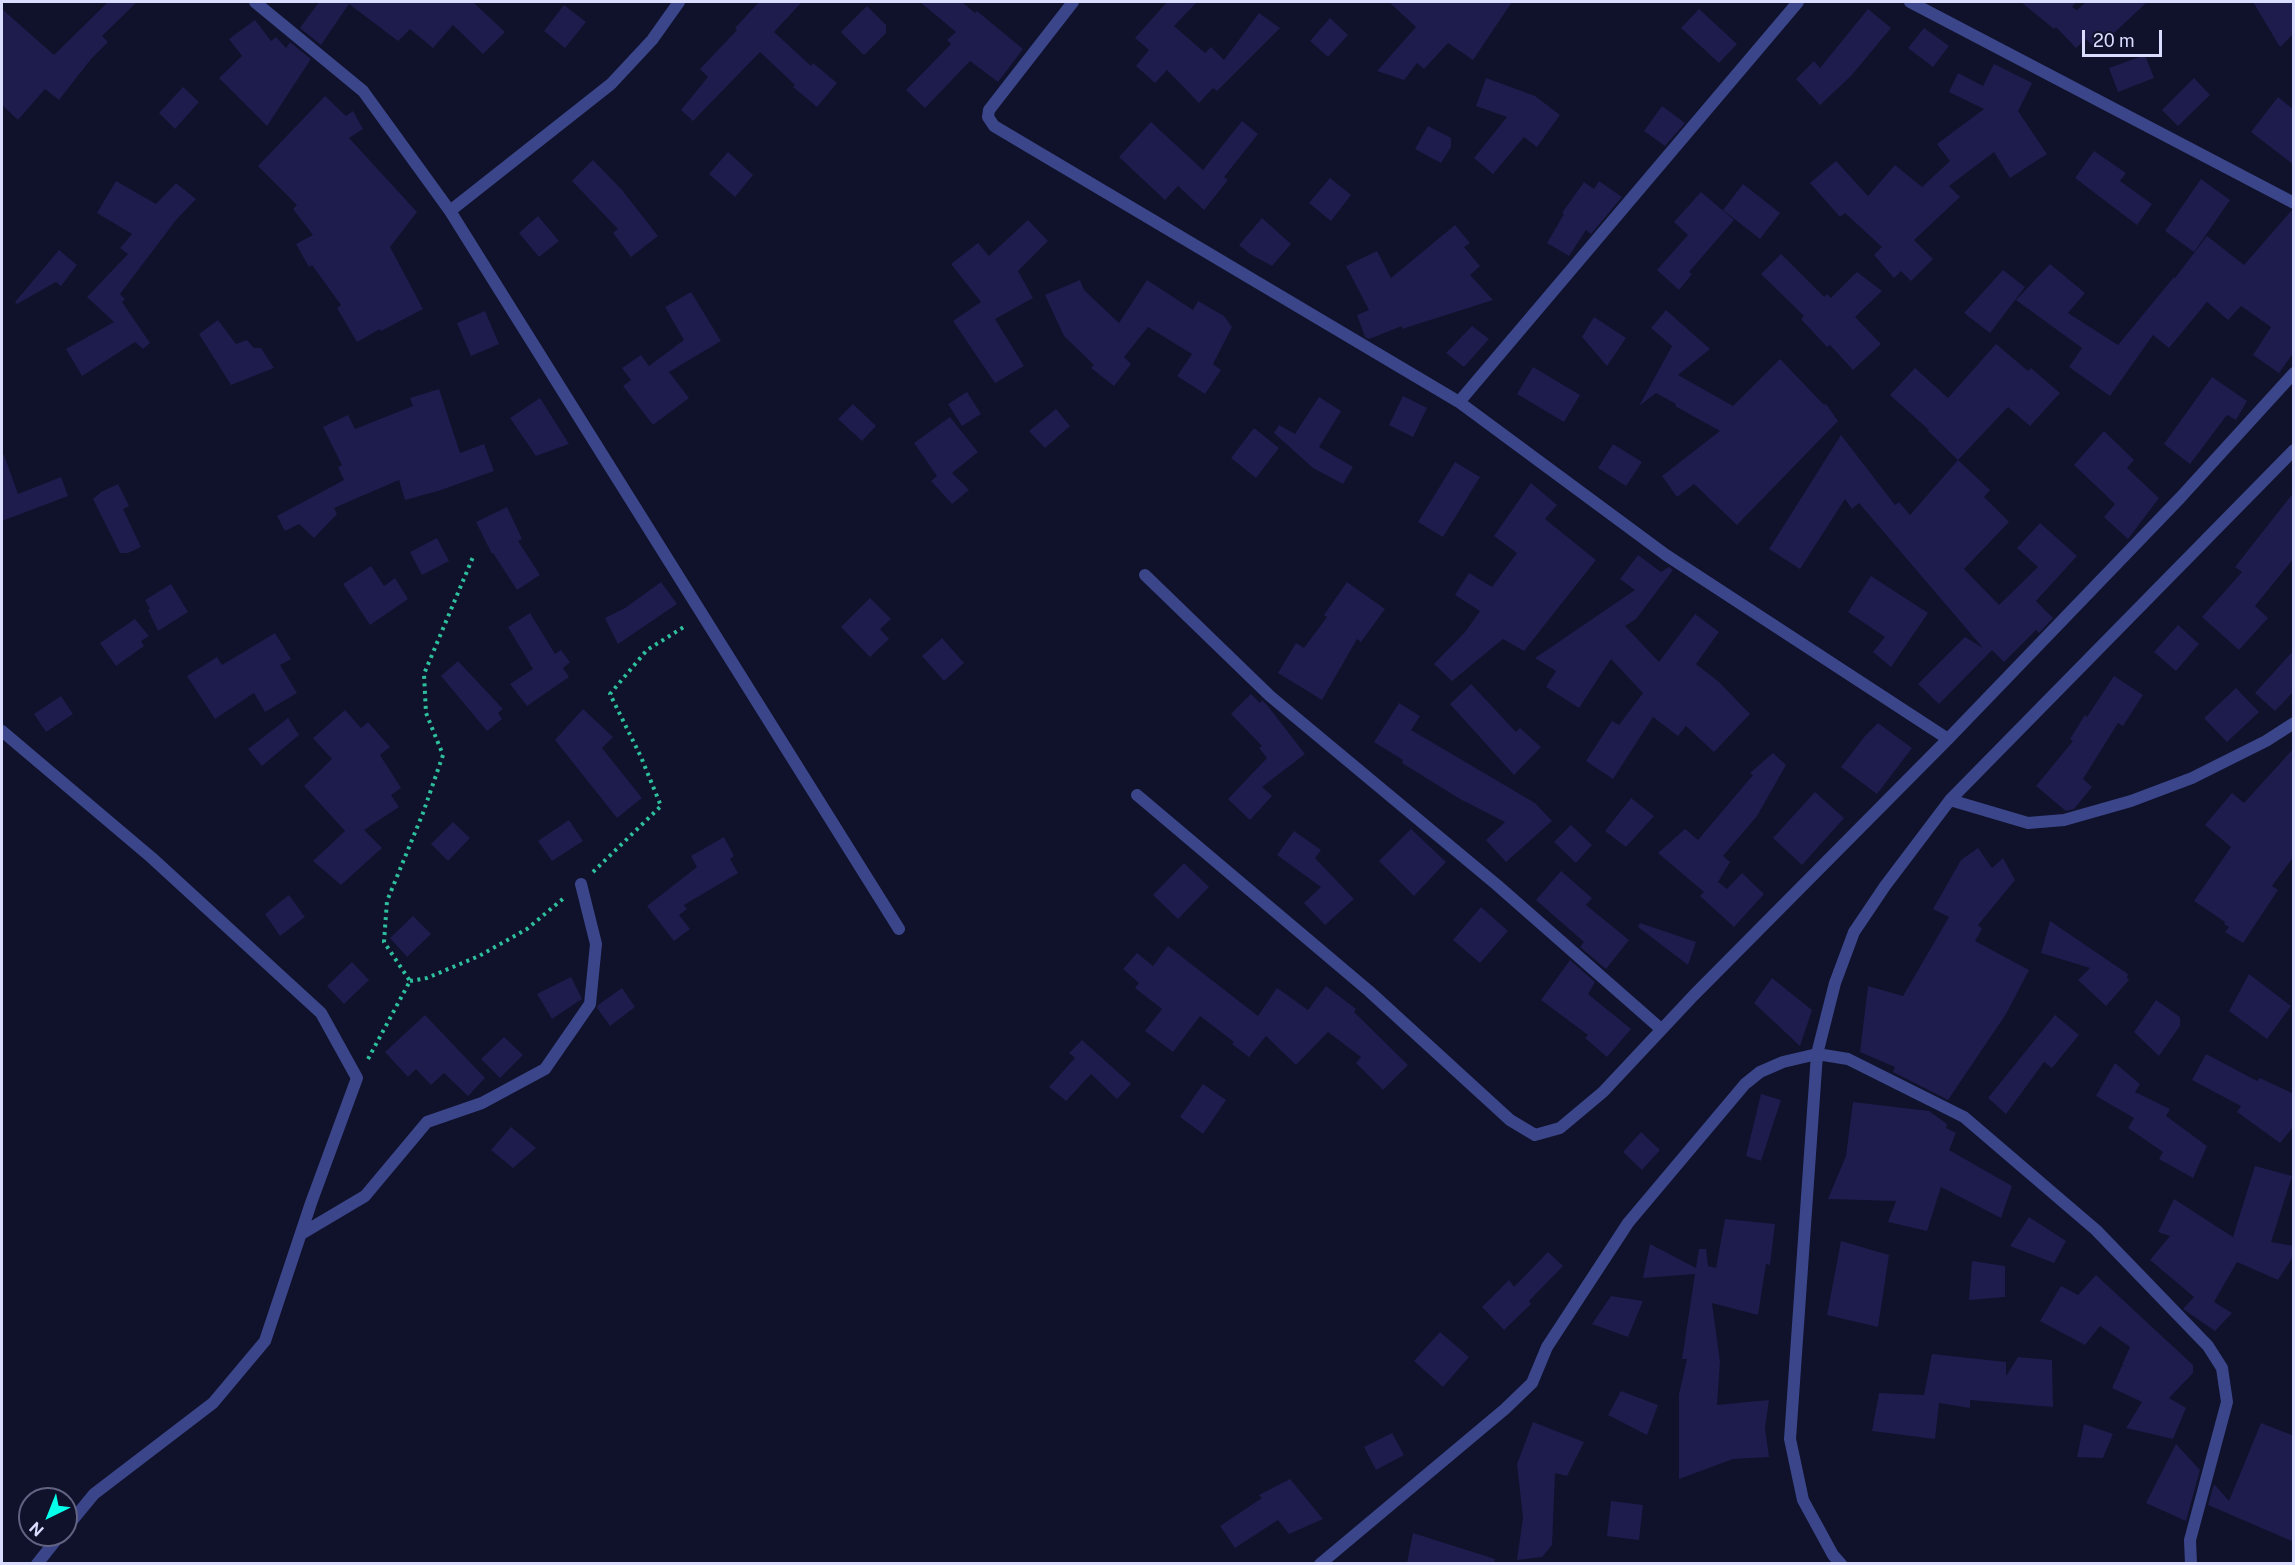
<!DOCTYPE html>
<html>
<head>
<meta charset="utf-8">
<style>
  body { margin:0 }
  #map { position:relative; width:2295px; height:1565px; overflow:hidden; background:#10112b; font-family:"Public Sans",sans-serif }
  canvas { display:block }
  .frame { position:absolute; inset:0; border:3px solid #daddff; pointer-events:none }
  .north { position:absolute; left:18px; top:1487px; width:60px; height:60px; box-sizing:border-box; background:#10112b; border:2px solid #616380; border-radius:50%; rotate:223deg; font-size:16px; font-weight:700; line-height:24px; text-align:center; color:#daddff }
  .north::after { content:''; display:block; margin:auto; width:21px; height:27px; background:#06ffea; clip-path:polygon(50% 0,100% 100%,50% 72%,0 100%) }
  .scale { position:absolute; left:2082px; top:30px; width:80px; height:27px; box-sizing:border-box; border:3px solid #daddff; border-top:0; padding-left:8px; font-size:18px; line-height:21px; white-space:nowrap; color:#daddff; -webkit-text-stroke:4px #10112b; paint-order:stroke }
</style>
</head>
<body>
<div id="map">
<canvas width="2295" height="1565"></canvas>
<div class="frame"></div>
<div class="north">N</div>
<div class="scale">20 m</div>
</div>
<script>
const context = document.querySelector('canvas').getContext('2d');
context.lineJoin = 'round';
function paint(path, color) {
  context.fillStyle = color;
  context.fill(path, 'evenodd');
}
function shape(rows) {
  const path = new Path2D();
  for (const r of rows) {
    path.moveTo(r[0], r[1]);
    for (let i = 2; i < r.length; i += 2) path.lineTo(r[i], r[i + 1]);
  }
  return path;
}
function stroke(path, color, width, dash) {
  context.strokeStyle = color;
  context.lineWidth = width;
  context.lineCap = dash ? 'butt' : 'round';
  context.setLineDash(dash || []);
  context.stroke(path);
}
paint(shape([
  [108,2,137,2,102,36,108,42,91,59,59,100,45,89,18,120,2,105,2,9,54,55],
  [319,2,473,2,505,32,483,54,453,25,433,48,410,29,398,41,349,4,321,45,300,28],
  [759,2,802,2,774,32,811,66,813,63,837,83,817,107,793,87,795,85,760,52,693,121,681,110,708,77,700,69,737,30,735,28],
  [920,2,962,2,975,13,977,11,1023,49,998,82,970,61,925,108,906,90,951,44,947,40,956,32],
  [1167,2,1197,2,1174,26,1205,53,1211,47,1224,60,1259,13,1280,28,1217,91,1213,88,1199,103,1167,70,1155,83,1136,66,1149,50,1135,38],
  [1389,2,1512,2,1473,60,1448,43,1424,69,1417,63,1404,80,1377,71,1416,27],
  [2021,2,2076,2,2072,7,2077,10,2086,2,2147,2,2096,50,2086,39,2076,48,2056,27,2054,29],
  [2253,2,2294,2,2294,33,2280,47],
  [564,5,586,22,565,48,544,31],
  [867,6,886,25,886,33,864,55,841,32],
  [1699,9,1737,44,1719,63,1681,28],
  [1868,9,1891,28,1851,76,1820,105,1796,79,1814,61,1820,68],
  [1330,18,1348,35,1328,57,1310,41],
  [255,20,271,41,276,37,286,48,290,42,311,59,267,126,219,78,242,56,229,39],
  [1924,28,1949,46,1933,67,1908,48],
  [2145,55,2154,78,2118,92,2109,68],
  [1994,64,2032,83,2018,111,2047,154,2010,178,1994,152,1949,186,1960,197,1914,240,1933,259,1911,281,1901,271,1894,278,1874,255,1882,247,1845,213,1840,217,1810,183,1836,161,1868,196,1895,165,1922,187,1950,161,1937,144,1984,109,1949,92,1958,73,1983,86],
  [1486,78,1535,96,1560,115,1537,147,1524,137,1493,174,1474,158,1507,117,1476,106],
  [2194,78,2210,95,2178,126,2162,110],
  [183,87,199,102,175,129,159,113],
  [325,96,346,116,353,111,363,129,349,138,417,212,390,247,423,309,381,331,380,329,357,342,337,308,341,305,312,265,309,267,296,244,313,235,293,209,297,205,258,166],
  [2278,97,2294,110,2294,165,2251,132],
  [1662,106,1685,123,1665,146,1644,131],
  [1242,121,1258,134,1224,177,1228,180,1204,210,1178,186,1165,200,1119,157,1151,122,1203,170],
  [1428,126,1451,138,1451,147,1441,163,1415,149],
  [2094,151,2126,173,2120,181,2152,204,2137,225,2075,178],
  [728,152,753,175,735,197,709,174],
  [593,160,622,190,658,236,631,257,613,233,618,229,572,181],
  [1330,178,1351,195,1331,221,1309,203],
  [2201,179,2230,200,2194,252,2165,231],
  [116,181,156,204,176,183,196,199,176,220,120,294,125,299,122,302,150,343,143,349,135,342,82,376,66,349,114,322,87,297,128,254,120,248,132,234,97,213],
  [1599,181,1622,197,1591,234,1586,230,1569,256,1547,243,1564,214,1562,213,1584,182,1594,189],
  [1743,184,1780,213,1760,239,1723,210],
  [1701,192,1734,220,1689,272,1692,274,1679,290,1657,270,1688,235,1674,222],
  [2291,211,2294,211,2294,352,2279,373,2253,355,2271,327,2241,306,2228,320,2207,302,2169,348,2153,335,2110,396,2069,367,2082,348,2016,300,2050,264,2085,293,2068,313,2118,345,2174,277,2175,278,2207,236,2244,265],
  [538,216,559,241,539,257,519,233],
  [1262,218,1291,244,1272,266,1250,254,1239,245],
  [1028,220,1048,241,1018,271,1033,298,995,319,1024,366,995,383,953,321,981,302,951,264,978,243,989,256],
  [1455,225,1470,243,1464,247,1480,266,1470,275,1493,300,1402,329,1402,326,1369,339,1365,337,1357,315,1369,310,1346,266,1377,251,1391,278],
  [59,250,77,265,61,286,56,282,17,304,15,302],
  [1781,254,1824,297,1827,294,1831,298,1857,272,1882,291,1855,317,1881,344,1853,370,1830,345,1827,347,1801,319,1804,316,1761,274],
  [2003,270,2025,287,1990,333,1964,313],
  [1080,280,1084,290,1119,323,1147,280,1193,310,1198,301,1224,316,1232,327,1213,364,1221,370,1205,394,1177,376,1192,354,1148,327,1124,357,1131,364,1114,386,1091,368,1094,365,1064,336,1045,295],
  [691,292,721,341,669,372,689,398,653,425,623,386,631,380,622,368,641,355,649,366,684,340,665,307],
  [1666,310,1710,349,1678,375,1733,406,1780,359,1824,405,1826,404,1838,421,1737,525,1694,484,1677,497,1662,476,1720,431,1675,406,1676,404,1656,393,1639,406,1672,346,1651,328],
  [485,311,499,344,471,356,457,323],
  [1594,317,1626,338,1607,366,1582,337],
  [218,320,236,344,247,340,254,348,261,348,274,368,231,385,199,334],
  [1472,326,1489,339,1464,367,1446,353],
  [1996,344,2028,371,2031,368,2060,393,2030,426,2008,407,1958,460,1928,431,1929,430,1890,395,1915,368,1948,398],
  [1533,367,1580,395,1564,422,1517,394],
  [2212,377,2247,401,2236,420,2227,415,2190,464,2164,444],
  [439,389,460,453,484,444,494,471,438,491,405,500,399,480,334,508,337,514,314,538,299,524,285,531,277,516,344,480,338,467,342,465,323,427,348,415,355,429,413,406,410,398],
  [967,392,981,414,962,426,948,404],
  [1403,396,1427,408,1413,437,1389,425],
  [1319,397,1341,411,1319,447,1353,467,1343,484,1313,468,1274,433,1279,425,1295,434],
  [540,398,569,444,536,456,510,418],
  [853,404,876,426,862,441,838,419],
  [1056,409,1070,426,1045,448,1029,431],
  [950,417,978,452,952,473,969,490,952,504,931,481,937,476,914,443],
  [1254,428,1279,448,1256,478,1231,458],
  [2104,431,2134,460,2127,468,2159,498,2128,539,2104,517,2115,504,2074,465],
  [1841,435,1895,505,1899,502,1910,515,1958,460,1990,490,1984,497,2009,522,1964,569,1999,605,2038,567,2017,548,2040,523,2077,556,2036,601,2053,618,2039,633,2036,630,2004,662,1992,650,1939,704,1918,684,1965,637,1983,648,1859,503,1852,509,1845,499,1800,569,1769,549],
  [1613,444,1642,462,1626,486,1598,468],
  [2,455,4,455,18,494,61,477,68,496,2,521],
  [1455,462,1480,477,1443,537,1418,522],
  [1531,483,1557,505,1545,519,1596,560,1524,651,1503,639,1452,681,1434,664,1466,631,1480,611,1455,595,1469,573,1492,587,1517,553,1494,536],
  [118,484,129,506,123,509,141,547,128,553,120,553,93,499,101,492],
  [2294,492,2294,558,2255,606,2268,618,2239,650,2202,617,2242,572,2235,567],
  [507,507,522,539,518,541,540,575,517,590,493,553,492,554,476,522],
  [437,538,449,561,422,575,410,552],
  [1638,555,1661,572,1669,567,1673,570,1636,619,1625,626,1659,662,1695,614,1719,632,1696,664,1719,682,1750,714,1714,752,1686,726,1678,736,1653,717,1613,779,1586,761,1612,721,1619,725,1643,693,1611,659,1579,708,1546,687,1556,671,1535,658,1635,590,1620,579],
  [371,566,384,586,395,578,408,599,370,625,343,584],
  [1871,576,1928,613,1891,667,1873,652,1885,637,1848,612],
  [661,582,677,604,618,644,605,618,625,608],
  [1347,582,1385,609,1361,642,1357,639,1322,700,1278,673,1296,643,1304,648,1327,617,1324,615],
  [171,584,188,612,158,631,148,610,150,609,145,600],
  [870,598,891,619,880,629,889,639,870,657,841,627],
  [530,613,555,654,561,650,570,662,563,668,569,677,527,706,510,684,533,669,508,627],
  [135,619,149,636,141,641,144,646,116,666,100,643],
  [2178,625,2199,644,2176,671,2154,652],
  [275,633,291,659,280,665,297,693,265,712,254,693,215,719,187,676,217,657,222,665],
  [942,638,964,663,944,681,922,656],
  [2294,650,2294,691,2275,711,2255,693],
  [458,661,503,709,498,713,502,719,487,731,441,676],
  [2114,676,2143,695,2123,726,2118,723,2083,779,2092,787,2074,809,2066,811,2036,786,2073,741,2070,739,2085,715,2087,717],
  [1471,684,1516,732,1520,728,1541,747,1514,775,1450,704],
  [2236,688,2259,712,2227,742,2204,718],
  [1251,694,1260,703,1262,700,1267,705,1305,754,1262,787,1272,796,1250,820,1228,799,1267,758,1259,748,1262,746,1231,714],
  [61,696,73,714,46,732,34,714],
  [1399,703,1420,716,1411,730,1535,803,1552,821,1506,862,1486,840,1505,822,1460,799,1402,763,1403,760,1374,742],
  [583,709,613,737,602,748,642,798,617,818,555,740],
  [345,710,361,728,368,722,390,747,380,755,401,788,391,795,399,807,364,830,382,848,341,885,313,861,345,831,304,786,332,759,313,738],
  [288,718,299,735,262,766,248,749],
  [1878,723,1912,748,1877,794,1841,767,1865,736],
  [2294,748,2294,856,2272,886,2278,890,2243,943,2225,932,2229,927,2224,924,2225,922,2194,901,2231,847,2205,825,2232,793,2244,803],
  [1773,753,1786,765,1757,816,1723,856,1730,862,1718,882,1727,889,1742,873,1764,894,1734,927,1700,896,1704,892,1658,853,1685,829,1698,840,1753,775,1750,773],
  [1815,792,1844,818,1802,865,1773,838],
  [1631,798,1654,816,1626,847,1605,831],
  [569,820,583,841,552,861,538,841],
  [453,822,470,838,448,861,431,844],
  [1571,825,1592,845,1576,863,1554,842],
  [1411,829,1446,862,1414,896,1379,861],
  [1294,831,1321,850,1315,858,1354,899,1325,925,1304,903,1321,887,1277,855],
  [724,837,734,856,730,859,738,873,684,905,687,909,679,915,690,929,674,941,647,906,697,867,691,856],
  [1978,848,1992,868,2003,858,2015,880,1978,925,1982,929,1975,941,2029,970,2006,1014,1948,1100,1893,1072,1895,1067,1860,1052,1868,986,1903,996,1949,917,1933,909,1961,860],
  [1184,863,1209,887,1178,919,1153,895],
  [1561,871,1592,898,1586,905,1629,940,1606,969,1580,947,1584,942,1536,900],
  [289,895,305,917,280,936,265,914],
  [1481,907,1508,931,1480,963,1453,940],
  [413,916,431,934,407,957,390,938],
  [2050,921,2128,974,2127,978,2129,980,2106,1006,2078,980,2090,968,2041,953],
  [1640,923,1696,942,1688,965,1638,927],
  [1168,946,1258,1016,1277,988,1308,1010,1326,986,1356,1009,1354,1012,1408,1065,1383,1090,1356,1063,1361,1057,1328,1032,1296,1065,1266,1036,1249,1057,1232,1044,1234,1042,1200,1016,1173,1052,1145,1031,1162,1009,1135,988,1139,983,1123,969,1137,953,1153,966],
  [1570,960,1595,982,1588,994,1631,1029,1607,1057,1585,1038,1588,1035,1541,1000],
  [352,962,369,980,344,1004,327,986],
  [2249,974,2291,1006,2267,1039,2229,1011],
  [571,977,582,999,552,1019,537,994],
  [1772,978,1812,1010,1800,1046,1754,1003],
  [622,988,635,1007,610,1026,597,1008,598,1005],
  [2156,1000,2180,1017,2180,1026,2159,1056,2134,1032],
  [425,1015,485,1078,468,1096,444,1073,431,1085,416,1069,408,1077,385,1052],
  [2055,1015,2079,1035,2052,1068,2044,1062,2006,1114,1988,1098],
  [504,1037,523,1055,500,1078,481,1059],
  [1082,1040,1131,1084,1117,1099,1091,1074,1066,1101,1049,1087,1075,1058,1069,1053],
  [2206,1054,2257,1081,2260,1078,2294,1094,2294,1126,2280,1143,2237,1112,2241,1106,2192,1080],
  [2115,1063,2140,1084,2135,1092,2170,1109,2166,1116,2207,1146,2193,1178,2159,1159,2163,1152,2128,1128,2134,1118,2096,1096],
  [1203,1084,1226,1100,1203,1134,1180,1117],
  [1761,1094,1781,1100,1761,1161,1746,1156],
  [1853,1102,1929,1111,1947,1124,1946,1128,1956,1133,1949,1150,2012,1186,2001,1218,1941,1187,1927,1231,1888,1222,1896,1201,1828,1199,1846,1156],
  [511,1127,536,1148,513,1168,491,1150],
  [1641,1132,1660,1150,1642,1170,1623,1152],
  [2255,1166,2292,1176,2271,1242,2294,1246,2294,1255,2278,1280,2237,1262,2214,1302,2232,1313,2215,1331,2183,1309,2194,1297,2150,1260,2170,1236,2158,1232,2174,1199,2233,1237],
  [2029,1217,2066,1241,2054,1263,2010,1246],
  [1725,1219,1775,1224,1770,1265,1766,1264,1758,1315,1712,1303,1720,1362,1717,1405,1769,1400,1765,1428,1769,1457,1733,1459,1679,1479,1679,1394,1687,1359,1682,1359,1695,1274,1643,1278,1650,1244,1696,1268,1699,1249,1706,1249,1708,1266,1716,1268],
  [1841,1241,1889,1255,1878,1327,1827,1315],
  [1548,1252,1563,1266,1529,1301,1531,1304,1504,1330,1482,1307,1509,1280,1514,1287],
  [1972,1261,2005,1266,2005,1297,1969,1300],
  [2096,1275,2193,1365,2193,1372,2194,1372,2169,1398,2186,1408,2173,1439,2126,1428,2142,1402,2112,1388,2122,1366,2125,1366,2122,1365,2130,1347,2100,1326,2085,1345,2040,1321,2061,1286,2078,1295],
  [1611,1296,1643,1301,1628,1337,1592,1324],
  [1440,1332,1469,1357,1443,1387,1414,1361],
  [1932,1354,2006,1362,2006,1376,2018,1357,2052,1360,2053,1407,1970,1400,1970,1408,1939,1403,1935,1439,1872,1431,1879,1393,1924,1395],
  [1621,1391,1658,1405,1647,1435,1608,1415],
  [1533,1422,1584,1442,1567,1476,1555,1473,1552,1545,1542,1557,1517,1560,1523,1518,1517,1464],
  [2261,1423,2294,1436,2294,1542,2208,1505,2214,1484,2229,1501],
  [2084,1424,2113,1434,2103,1458,2077,1457],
  [1392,1433,1404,1455,1376,1470,1364,1447],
  [2176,1444,2200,1470,2186,1521,2146,1503],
  [1290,1479,1323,1519,1289,1534,1278,1520,1235,1548,1220,1526,1262,1498,1259,1495],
  [1611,1501,1643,1505,1639,1540,1607,1536],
  [1413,1533,1495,1559,1494,1563,1407,1563]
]), '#1d1c4c');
stroke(shape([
  [593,872,661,806,641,757,610,694,647,650,687,625],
  [410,981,427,978,479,956,527,929,565,897],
  [368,1059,410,981,384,942,387,901,423,813,443,755,426,713,424,674,473,557]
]), '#2ebf9c', 4, [3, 4.5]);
stroke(shape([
  [255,2,363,91,450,211,899,929],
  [1073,2,989,110,988,117,994,126,1459,402,1666,555,1948,739],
  [1910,2,2294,203],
  [450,211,611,84,652,40,679,2],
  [1459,402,1798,2],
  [1145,575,1270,696,1497,885,1661,1029],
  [2,731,152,858,321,1013,357,1078,311,1203,265,1341,213,1403,94,1494,66,1528],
  [1137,795,1369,991,1510,1120,1535,1135,1560,1128,1603,1092,1694,995,1948,739,2180,498,2294,373],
  [1950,800,2028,823,2064,820,2131,801,2192,778,2266,741,2294,723],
  [301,1234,365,1196,427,1122,482,1103,545,1069,590,1004,596,944,581,884],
  [37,1564,60,1535],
  [1320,1564,1505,1409,1532,1383,1547,1347,1628,1223,1745,1084,1760,1072,1783,1062,1817,1054,1848,1059,1964,1117,2096,1230,2208,1346,2222,1368,2227,1402,2190,1540,2191,1564],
  [1841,1564,1833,1555,1803,1500,1790,1439,1817,1054,1835,983,1854,932,1885,886,1950,800,2294,450]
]), '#3b468a', 12);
</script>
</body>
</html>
